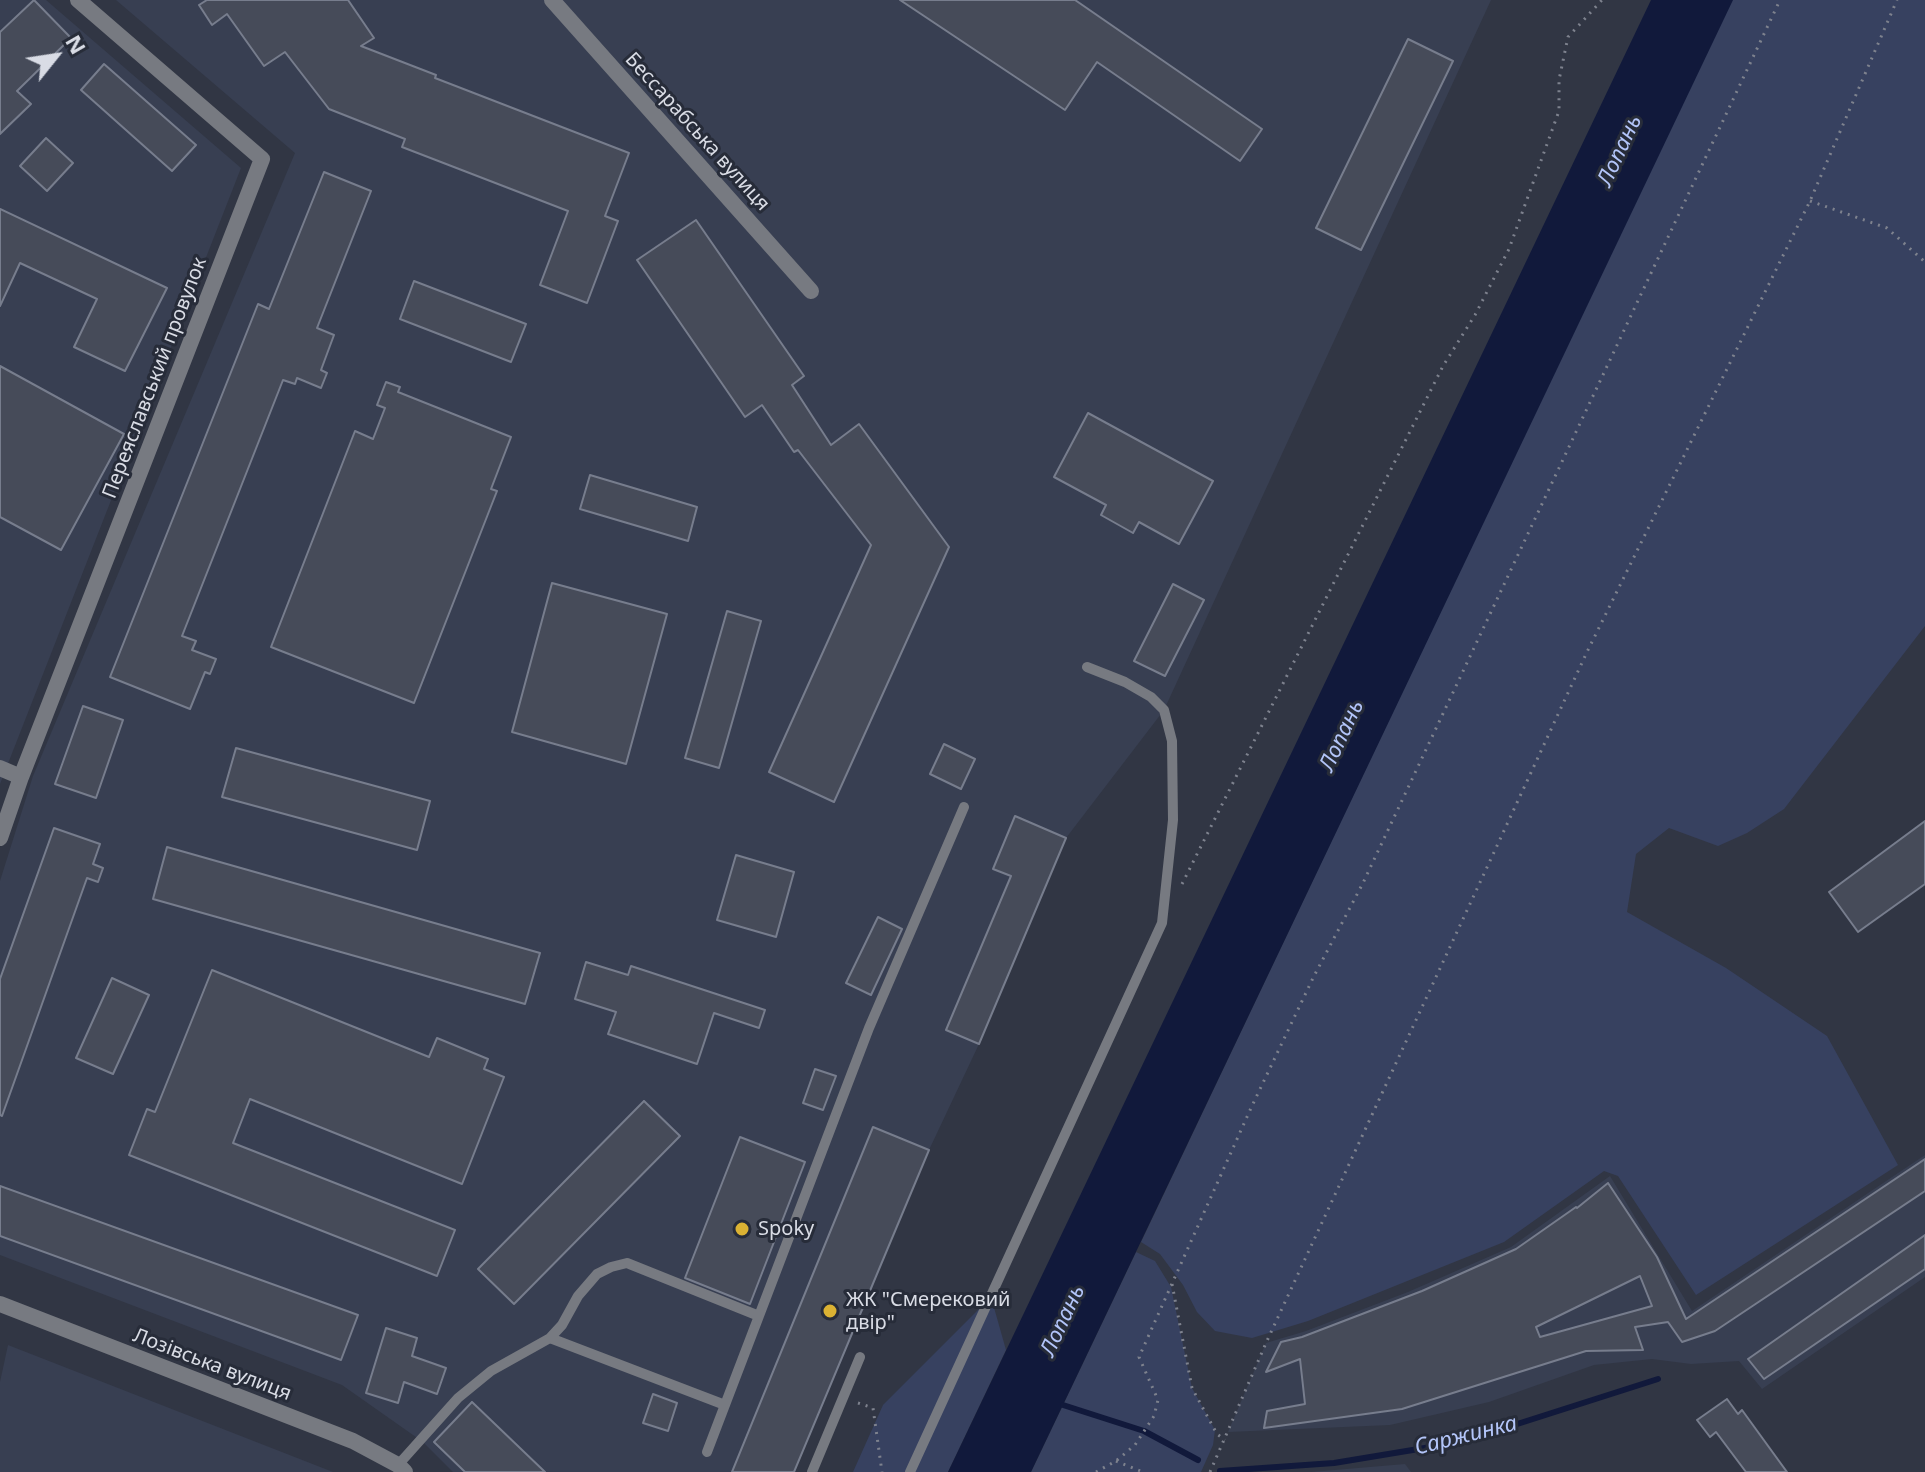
<!DOCTYPE html>
<html>
<head>
<meta charset="utf-8">
<style>
  body { margin:0 }
  #map { position:relative; width:1925px; height:1472px; overflow:hidden; background:#313644; font-family:"Noto Sans",sans-serif }
  canvas { display:block }
  .north { position:absolute; left:16px; top:16px; width:80px; height:80px; -webkit-text-stroke:6px #272c39; paint-order:stroke; rotate:60deg; font-size:22px; font-weight:700; line-height:32px; text-align:center; color:#d9dce5 }
  .north::after { content:''; display:block; margin:auto; width:28px; height:36px; background:#d9dce5; clip-path:polygon(50% 0,100% 100%,50% 72%,0 100%) }
</style>
</head>
<body>
<div id="map">
<canvas width="1925" height="1472"></canvas>
<div class="north">N</div>
</div>
<script>
const context = document.querySelector('canvas').getContext('2d');
context.lineJoin = 'round';
function paint(path, color) {
  context.fillStyle = color;
  context.fill(path, 'evenodd');
}
function shape(rows) {
  const path = new Path2D();
  for (const r of rows) {
    path.moveTo(r[0], r[1]);
    for (let i = 2; i < r.length; i += 2) path.lineTo(r[i], r[i + 1]);
  }
  return path;
}
function stroke(path, color, width, dash) {
  context.strokeStyle = color;
  context.lineWidth = width;
  context.lineCap = dash ? 'butt' : 'round';
  context.setLineDash(dash || []);
  context.stroke(path);
}
function drawText(font, color, halo, rows, align = 'center') {
  context.font = font + ' "Noto Sans",sans-serif';
  context.lineWidth = 6;
  context.setLineDash([]);
  context.textBaseline = 'middle';
  context.strokeStyle = halo;
  context.fillStyle = color;
  for (const [text, x, y, turn = 0] of rows) {
    context.save();
    context.translate(x, y);
    context.rotate((+turn || 0) * Math.PI / 180);
    context.textAlign = isNaN(turn) ? turn : align;
    if (halo) context.strokeText(text, 0, 0);
    context.fillText(text, 0, 0);
    context.restore();
  }
}
paint(shape([
  [0,0,46,0,241,168,0,784],
  [116,0,1491,0,1164,710,1066,838,979,1044,929,1150,794,1472,453,1472,423,1442,342,1385,0,1255,0,881,33,776,295,153],
  [1925,1155,1925,1277,1762,1389,1739,1361,1691,1364,1652,1359,1594,1365,1489,1402,1390,1425,1228,1432,1266,1343,1306,1331,1408,1292,1511,1247,1610,1176,1692,1311],
  [8,1345,333,1472,0,1472,0,1382],
  [1405,1464,1411,1472,1311,1472]
]), '#383f52');
paint(shape([
  [1731,0,1925,0,1925,626,1784,809,1747,833,1718,846,1669,828,1636,854,1627,912,1726,968,1827,1036,1898,1165,1696,1295,1618,1176,1604,1171,1504,1242,1308,1321,1252,1338,1215,1331,1197,1312,1183,1285,1160,1254,1141,1242],
  [1136,1252,1155,1261,1171,1287,1192,1388,1215,1430,1213,1445,1201,1472,1031,1472],
  [991,1297,1006,1350,948,1472,853,1472,883,1405]
]), '#374160');
paint(shape([
  [1651,0,1733,0,1031,1472,948,1472]
]), '#11193b');
stroke(shape([
  [1063,1405,1144,1431,1198,1460],
  [1220,1471,1334,1463,1461,1442,1658,1379]
]), '#11193b', 6);
const building = shape([
  [34,0,71,38,17,91,31,104,0,134,0,32,34,0],
  [207,0,348,0,374,38,361,46,436,75,435,78,629,153,605,216,618,221,587,303,540,285,568,211,402,147,405,139,329,109,285,52,264,66,227,14,212,25,199,5,207,0],
  [900,0,1075,0,1262,129,1240,161,1097,62,1065,110,900,0],
  [1408,39,1453,61,1361,250,1316,228,1408,39],
  [104,64,196,145,172,171,81,90,104,64],
  [46,138,73,163,47,191,20,166,46,138],
  [324,172,371,191,317,328,334,335,321,370,327,373,321,388,297,378,295,384,283,380,182,636,196,641,192,650,216,659,210,674,205,672,190,709,110,677,258,304,269,309,324,172],
  [0,209,167,288,125,371,74,347,97,299,20,263,0,306,0,209],
  [696,220,804,376,792,385,831,445,859,424,949,547,834,802,769,772,871,545,798,450,794,452,762,405,745,417,637,260,696,220],
  [414,281,526,324,511,362,400,319,414,281],
  [0,366,124,434,61,550,0,517,0,366],
  [386,382,400,387,398,392,511,437,491,489,497,491,414,703,271,647,355,431,373,439,385,408,377,405,386,382],
  [1088,413,1213,481,1179,544,1139,522,1133,533,1101,515,1106,505,1054,477,1088,413],
  [590,475,697,507,688,541,580,509,590,475],
  [552,583,667,614,626,764,512,732,552,583],
  [1173,584,1204,600,1165,676,1134,661,1173,584],
  [727,611,761,621,719,768,685,758,727,611],
  [83,706,123,720,96,798,55,784,83,706],
  [944,744,975,759,961,789,930,774,944,744],
  [236,748,430,801,417,850,222,797,236,748],
  [1015,816,1066,838,979,1044,946,1030,1011,876,993,869,1015,816],
  [1925,821,1925,884,1858,932,1829,892,1925,821],
  [54,828,100,844,93,864,103,868,98,882,87,878,2,1116,0,1115,0,979,54,828],
  [167,847,540,953,525,1004,153,899,167,847],
  [736,855,794,872,776,937,717,920,736,855],
  [878,917,902,929,871,995,846,983,878,917],
  [586,962,628,975,631,966,765,1010,759,1028,714,1013,697,1064,608,1034,616,1012,575,999,586,962],
  [212,970,429,1057,437,1038,488,1059,484,1069,504,1077,462,1184,250,1099,233,1143,455,1230,437,1276,129,1155,147,1109,155,1112,212,970],
  [112,978,149,995,113,1074,76,1058,112,978],
  [815,1069,836,1076,823,1110,803,1103,815,1069],
  [644,1101,680,1136,514,1304,478,1269,644,1101],
  [873,1127,929,1150,794,1472,732,1472,873,1127],
  [740,1137,805,1162,750,1304,685,1278,740,1137],
  [1925,1159,1925,1191,1715,1331,1682,1342,1668,1322,1635,1327,1643,1350,1586,1351,1402,1409,1264,1428,1267,1411,1305,1404,1300,1359,1266,1372,1281,1342,1302,1337,1422,1291,1516,1249,1576,1207,1577,1208,1608,1183,1657,1257,1686,1319,1925,1159],
  [1640,1276,1652,1306,1540,1337,1536,1327,1640,1276],
  [0,1186,358,1315,341,1360,0,1236,0,1186],
  [1925,1235,1925,1269,1764,1379,1748,1359,1925,1235],
  [386,1328,417,1338,412,1356,446,1368,437,1394,404,1382,398,1403,366,1393,386,1328],
  [653,1394,677,1403,668,1431,643,1423,653,1394],
  [1727,1399,1738,1414,1742,1410,1787,1472,1746,1472,1716,1432,1710,1437,1697,1420,1727,1399],
  [472,1402,545,1472,465,1472,434,1442,472,1402]
]);
paint(building, '#464b59');
stroke(building, '#777d8d', 2);
stroke(shape([
  [1810,201,1887,228,1925,262],
  [1182,884,1443,366,1475,315,1509,249,1559,111,1559,80,1568,37,1602,0],
  [1172,1284,1192,1388,1217,1434,1225,1440],
  [858,1403,873,1408,882,1472],
  [1116,1461,1143,1472],
  [1096,1472,1116,1461,1135,1445,1154,1416,1158,1400,1139,1357,1251,1108,1313,978,1363,883,1780,0],
  [1210,1472,1266,1343,1587,652,1810,201,1897,0]
]), '#7e828e', 3, [2, 6]);
stroke(shape([
  [550,1338,725,1405],
  [707,1452,869,1028,964,807],
  [398,1465,458,1398,491,1371,550,1338,562,1325,578,1296,597,1274,611,1267,627,1263,759,1316],
  [812,1472,860,1357],
  [910,1472,1162,923,1173,820,1172,741,1164,710,1151,697,1125,682,1087,667]
]), '#777a81', 10);
stroke(shape([
  [552,0,811,291],
  [0,768,21,777],
  [0,838,21,777,262,159,78,0],
  [0,1304,353,1441,398,1465,405,1472]
]), '#777a81', 16);
for (const [x, y, r, color] of [
  [742,1229,8,"#dbb233"],
  [830,1311,8,"#dbb233"]
]) {
  const dot = new Path2D();
  dot.arc(x, y, r, 0, 2 * Math.PI);
  context.fillStyle = color;
  context.fill(dot);
  stroke(dot, '#272c39', 3);
}
drawText('20px', '#d9dce5', '#272c39', [
  ["Бессарабська вулиця",697,132,48],
  ["Переяславський провулок",155,378,-69],
  ["Лозівська вулиця",212,1365,21]
]);
drawText('20px', '#d9dce5', '#272c39', [
  ["Spoky",758,1229],
  ["ЖК \"Смерековий",846,1300],
  ["двір\"",846,1323]
], 'left');
drawText('italic 22px', '#b3c5f9', '#272c39', [
  ["Лопань",1620,151,-65],
  ["Лопань",1342,736,-65],
  ["Лопань",1063,1321,-65],
  ["Саржинка",1466,1436,-14]
]);
</script>
</body>
</html>
